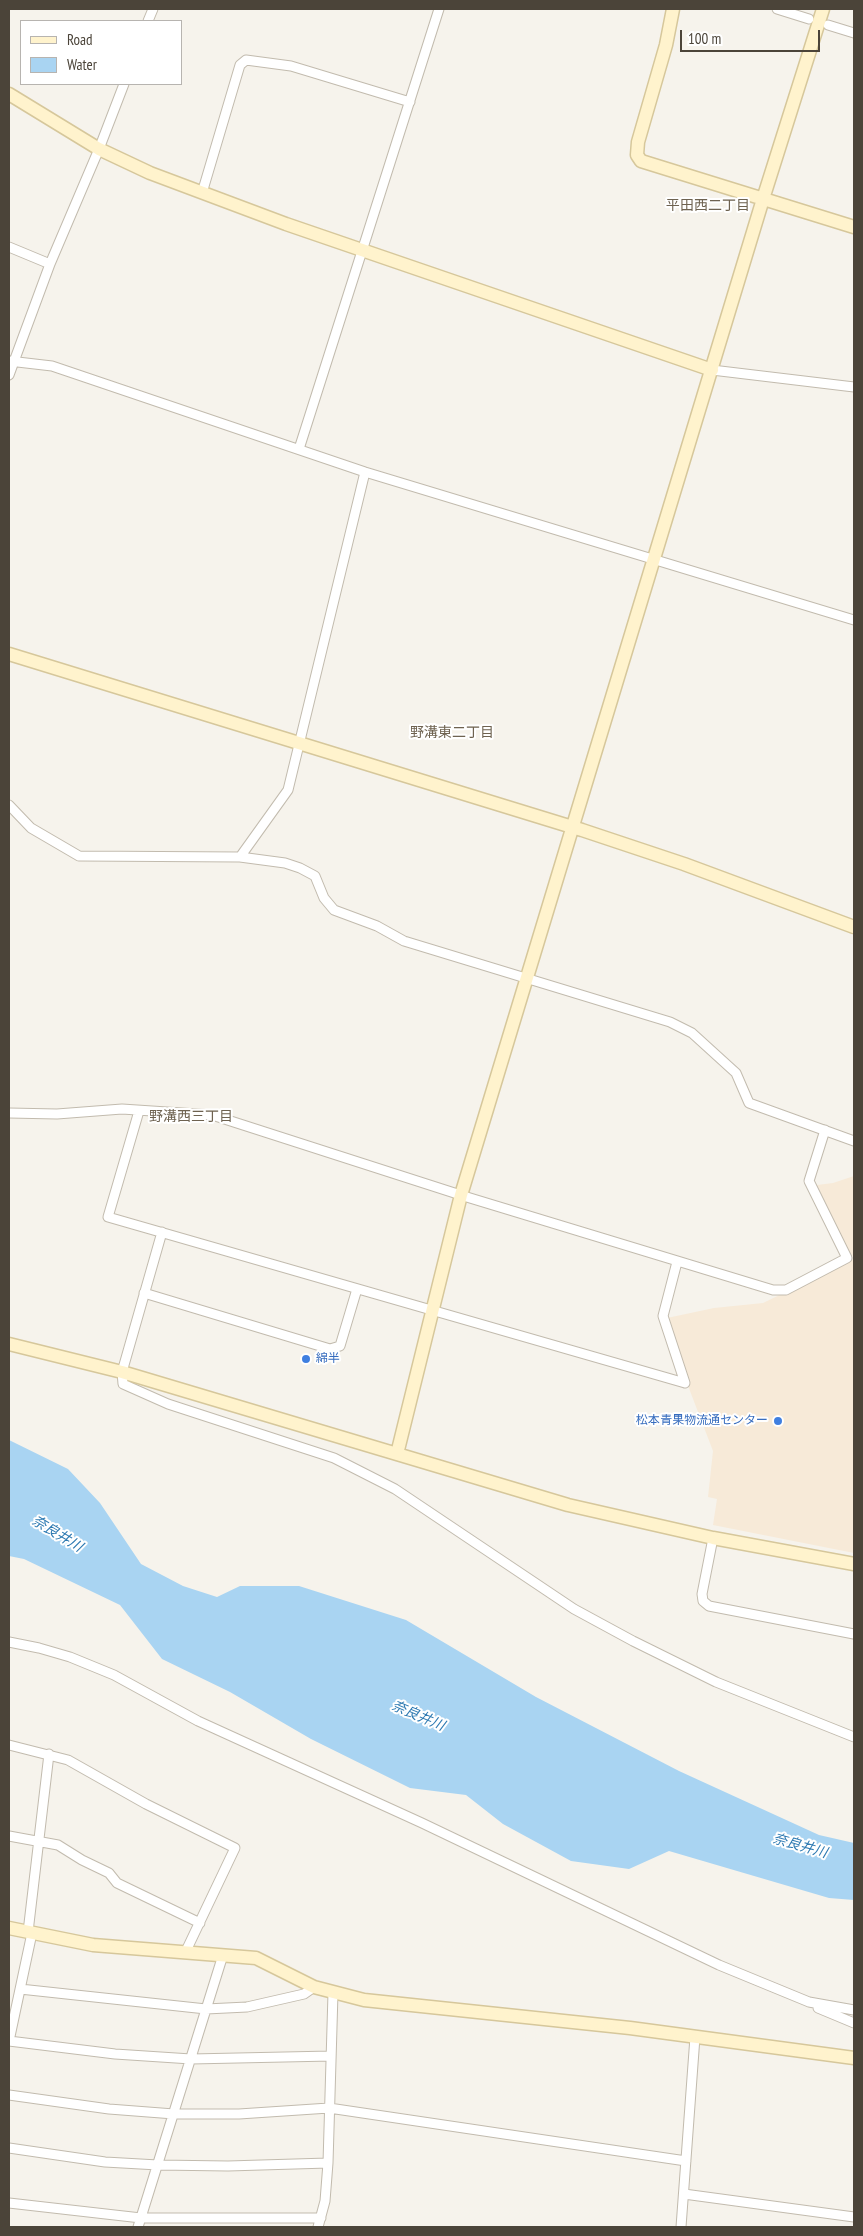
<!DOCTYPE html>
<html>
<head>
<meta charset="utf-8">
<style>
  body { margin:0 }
  #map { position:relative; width:863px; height:2236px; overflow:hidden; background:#f6f3ec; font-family:"PT Sans Narrow",sans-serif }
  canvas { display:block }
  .frame { position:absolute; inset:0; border:10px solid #4b4439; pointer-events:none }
  .legend { position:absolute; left:20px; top:20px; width:162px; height:65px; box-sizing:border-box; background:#fff; border:1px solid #b7b4b0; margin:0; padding:6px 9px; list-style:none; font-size:15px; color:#4b4439 }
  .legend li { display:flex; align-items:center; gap:10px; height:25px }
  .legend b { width:25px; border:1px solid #b7b4b0 }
  .scale { position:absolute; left:680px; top:30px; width:140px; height:22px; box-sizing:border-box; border:2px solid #4b4439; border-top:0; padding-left:6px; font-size:15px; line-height:18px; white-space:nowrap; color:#4b4439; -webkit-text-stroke:4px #fff; paint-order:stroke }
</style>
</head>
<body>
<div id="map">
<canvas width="863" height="2236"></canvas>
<div class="frame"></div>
<ul class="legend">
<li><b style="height:6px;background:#fff3cd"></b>Road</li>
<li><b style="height:14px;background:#a9d4f2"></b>Water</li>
</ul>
<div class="scale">100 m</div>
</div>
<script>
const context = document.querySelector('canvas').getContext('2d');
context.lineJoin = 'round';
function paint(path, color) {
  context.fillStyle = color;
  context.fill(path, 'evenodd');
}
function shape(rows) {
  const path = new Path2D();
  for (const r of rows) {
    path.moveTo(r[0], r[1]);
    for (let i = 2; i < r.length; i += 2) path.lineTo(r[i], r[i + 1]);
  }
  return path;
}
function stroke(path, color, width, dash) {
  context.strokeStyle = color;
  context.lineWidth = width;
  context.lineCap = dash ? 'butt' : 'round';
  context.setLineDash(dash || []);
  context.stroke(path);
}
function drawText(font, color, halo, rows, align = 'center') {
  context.font = font + ' "PT Sans Narrow","Noto Sans JP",sans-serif';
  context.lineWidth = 4;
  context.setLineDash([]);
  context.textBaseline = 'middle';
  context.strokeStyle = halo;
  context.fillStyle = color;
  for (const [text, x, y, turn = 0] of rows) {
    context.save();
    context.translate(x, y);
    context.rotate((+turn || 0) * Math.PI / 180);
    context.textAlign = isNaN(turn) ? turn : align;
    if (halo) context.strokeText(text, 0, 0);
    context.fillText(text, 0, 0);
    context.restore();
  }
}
paint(shape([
  [854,1176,854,1258,845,1245,817,1185,833,1183],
  [854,1259,854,1553,713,1525,717,1499,708,1497,713,1451,690,1391,667,1318,714,1308,763,1303]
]), '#f7ead8');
paint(shape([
  [9,1440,68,1469,100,1503,141,1564,183,1586,217,1597,240,1586,299,1586,406,1620,536,1697,679,1771,819,1835,854,1843,854,1900,829,1898,669,1851,629,1869,571,1861,503,1824,466,1795,410,1788,311,1739,230,1692,162,1659,120,1605,24,1559,9,1556]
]), '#a9d4f2');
const street = shape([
  [777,9,809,19],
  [148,21,153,9],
  [828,25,854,33],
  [202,193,240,65,246,60,291,66,410,102],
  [9,247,50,264],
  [9,361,52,366,365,472,854,620],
  [712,370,854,387],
  [9,375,50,264,99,149,124,84],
  [299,449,439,9],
  [9,805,31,828,79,856,240,857,285,863,300,868,315,876,324,898,334,910,377,926,404,941,670,1022,692,1033,736,1073,749,1103,854,1141],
  [240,857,288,790,365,472],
  [139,1111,108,1217,685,1383],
  [9,1113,57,1114,122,1109,212,1115,470,1198,773,1290,786,1290,847,1258,809,1181,825,1130],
  [162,1232,122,1372,123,1384,168,1404,334,1458,395,1489,574,1609,633,1641,716,1682,854,1737],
  [677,1262,663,1316,685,1383],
  [144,1293,330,1349,340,1346,357,1289],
  [713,1538,702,1594,703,1601,709,1606,854,1634],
  [9,1642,39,1648,70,1657,114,1675,198,1721,422,1823,719,1965,809,2002,854,2010],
  [9,1745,68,1760,146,1804,235,1848,185,1953],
  [9,1836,58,1845,82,1860,109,1873,117,1883,200,1923],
  [28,1932,49,1754],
  [20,1989,206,2009,247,2007,304,1994,314,1987],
  [818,2008,854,2023],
  [9,2041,115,2054,191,2059,331,2056],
  [9,2041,32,1933],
  [9,2095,109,2109,174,2114,239,2114,329,2108,686,2161],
  [9,2148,105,2162,158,2165,228,2166,328,2163],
  [684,2194,854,2217],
  [9,2203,141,2218,321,2218],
  [138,2227,223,1955],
  [318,2227,325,2201,328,2163,333,1993],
  [681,2227,695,2037]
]);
const secondary = shape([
  [673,9,666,45,638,142,637,155,641,161,854,227],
  [9,94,99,149,150,173,286,224,712,370],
  [9,654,582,830,684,864,854,927],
  [9,1344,122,1372,568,1505,713,1538,854,1564],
  [397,1454,461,1195,763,199,823,9],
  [9,1928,93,1945,256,1958,314,1987,364,2000,630,2028,854,2058]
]);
stroke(street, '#c2bbae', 11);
stroke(secondary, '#d6c79b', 15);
stroke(street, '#fff', 9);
stroke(secondary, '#fff3cd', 12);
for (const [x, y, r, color] of [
  [306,1359,5,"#3f7fe0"],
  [778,1421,5,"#3f7fe0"]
]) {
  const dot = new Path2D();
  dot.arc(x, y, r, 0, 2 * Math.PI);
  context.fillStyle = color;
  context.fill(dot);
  stroke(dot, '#fff', 2);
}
drawText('12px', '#366cbe', '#fff', [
  ["綿半",316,1359],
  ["松本青果物流通センター",768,1421,"right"]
], 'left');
drawText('14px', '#6e6250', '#fff', [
  ["平田西二丁目",708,206],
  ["野溝東二丁目",452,733],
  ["野溝西三丁目",191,1117]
]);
drawText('italic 14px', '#2e7ab2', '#fff', [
  ["奈良井川",57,1534,31],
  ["奈良井川",418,1716,23],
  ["奈良井川",800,1846,16]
]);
</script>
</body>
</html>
